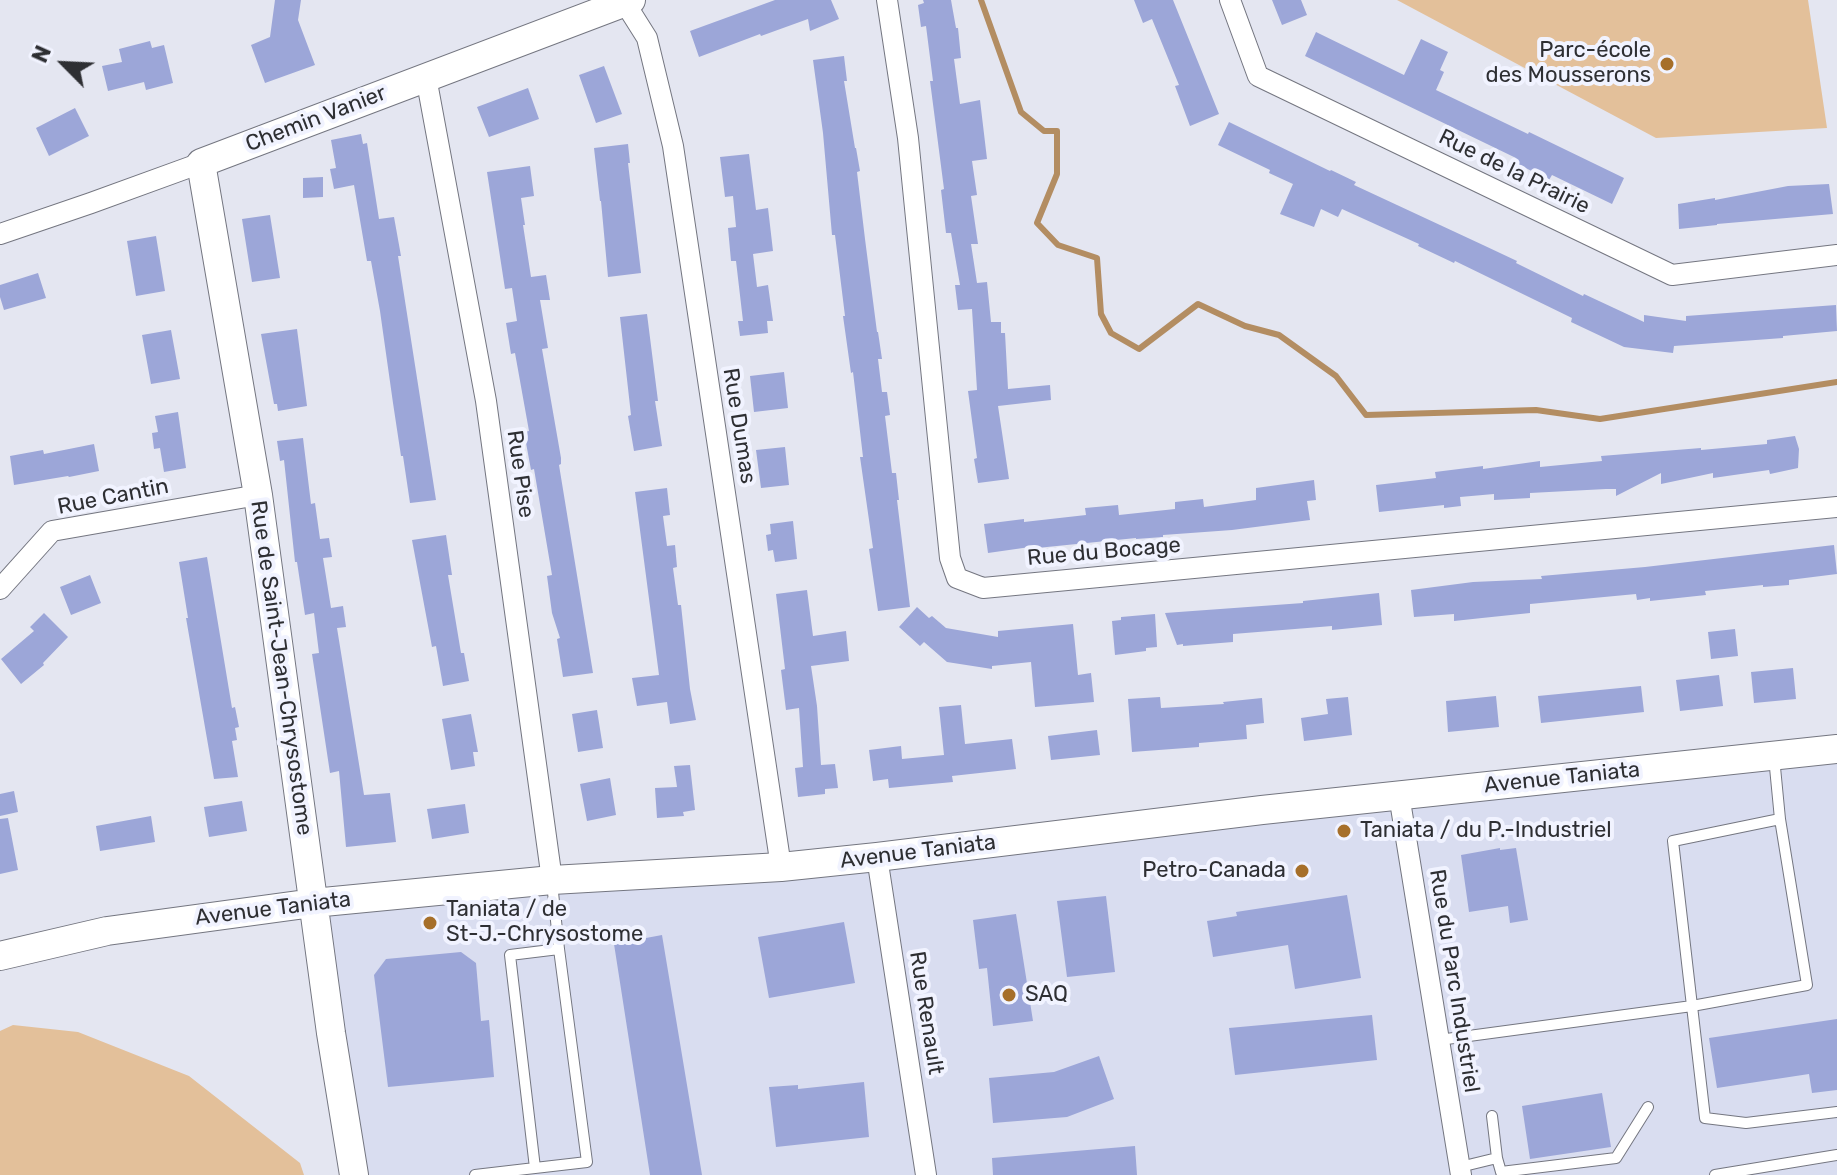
<!DOCTYPE html>
<html>
<head>
<meta charset="utf-8">
<style>
  body { margin:0 }
  #map { position:relative; width:1837px; height:1175px; overflow:hidden; background:#e4e6f1; font-family:Rubik,sans-serif }
  canvas { display:block }
  .north { position:absolute; left:24px; top:24px; width:80px; height:80px; -webkit-text-stroke:6px #f1f3ff; paint-order:stroke; rotate:294deg; font-size:22px; font-weight:700; line-height:32px; text-align:center; color:#2e2f33 }
  .north::after { content:''; display:block; margin:auto; width:28px; height:36px; background:#2e2f33; clip-path:polygon(50% 0,100% 100%,50% 72%,0 100%) }
</style>
</head>
<body>
<div id="map">
<canvas width="1837" height="1175"></canvas>
<div class="north">N</div>
</div>
<script>
const context = document.querySelector('canvas').getContext('2d');
context.lineJoin = 'round';
function paint(path, color) {
  context.fillStyle = color;
  context.fill(path, 'evenodd');
}
function shape(rows) {
  const path = new Path2D();
  for (const r of rows) {
    path.moveTo(r[0], r[1]);
    for (let i = 2; i < r.length; i += 2) path.lineTo(r[i], r[i + 1]);
  }
  return path;
}
function stroke(path, color, width, dash) {
  context.strokeStyle = color;
  context.lineWidth = width;
  context.lineCap = dash ? 'butt' : 'round';
  context.setLineDash(dash || []);
  context.stroke(path);
}
function drawText(font, color, halo, rows, align = 'center') {
  context.font = font + ' Rubik,sans-serif';
  context.lineWidth = 8;
  context.setLineDash([]);
  context.textBaseline = 'middle';
  context.strokeStyle = halo;
  context.fillStyle = color;
  for (const [text, x, y, turn = 0] of rows) {
    context.save();
    context.translate(x, y);
    context.rotate((+turn || 0) * Math.PI / 180);
    context.textAlign = isNaN(turn) ? turn : align;
    if (halo) context.strokeText(text, 0, 0);
    context.fillText(text, 0, 0);
    context.restore();
  }
}
paint(shape([
  [1837,761,1837,1175,355,1175,313,903]
]), '#d9ddf0');
paint(shape([
  [1397,0,1808,0,1827,128,1656,138],
  [13,1025,78,1032,189,1076,300,1163,304,1175,0,1175,0,1031]
]), '#e3c09a');
stroke(shape([
  [981,0,1021,112,1044,131,1057,131,1057,174,1037,223,1058,245,1097,258,1101,314,1111,333,1139,349,1198,304,1245,326,1279,335,1336,376,1366,415,1536,410,1600,419,1837,382]
]), '#b38d62', 6);
paint(shape([
  [275,0,301,0,298,20,315,65,265,83,251,45,270,37],
  [775,0,831,0,839,19,810,31,808,19,761,36,760,34,699,57,690,31],
  [923,0,951,0,956,28,958,28,961,58,954,59,960,104,980,100,987,159,972,161,977,195,971,196,978,244,971,244,977,283,987,282,991,322,1001,322,1001,333,1005,333,1008,389,1050,385,1051,400,998,406,1009,479,978,483,974,459,977,458,968,391,977,390,972,309,958,310,955,285,960,285,951,233,946,233,941,190,944,189,930,81,933,81,926,26,921,27,918,5,924,3],
  [1134,0,1173,0,1219,114,1190,126,1175,86,1179,85,1152,19,1143,23],
  [1272,0,1301,0,1307,15,1282,25],
  [1316,32,1404,75,1421,39,1448,52,1440,70,1444,72,1436,90,1528,134,1529,132,1624,178,1612,204,1552,175,1549,180,1514,162,1516,158,1305,56],
  [150,41,152,48,164,45,173,83,146,90,144,82,108,91,102,66,122,62,119,49],
  [844,56,847,81,844,81,855,148,856,148,860,171,857,172,865,239,877,332,878,332,882,359,878,359,882,392,887,392,890,415,885,416,892,473,896,473,899,500,897,500,910,607,878,611,869,549,873,548,860,457,863,457,853,372,851,373,843,316,845,316,835,235,832,235,823,133,813,60],
  [604,66,622,114,596,123,579,75],
  [528,88,539,119,489,137,477,107],
  [75,108,89,136,49,156,36,128],
  [1229,122,1330,171,1331,170,1356,182,1354,185,1483,245,1517,261,1516,263,1583,296,1584,294,1644,322,1644,315,1686,321,1686,316,1836,305,1837,331,1783,336,1783,338,1674,346,1673,353,1624,347,1571,322,1572,318,1455,261,1454,263,1418,246,1419,244,1342,209,1338,217,1321,209,1314,227,1280,214,1293,184,1269,173,1270,170,1218,145],
  [361,134,363,144,367,143,379,219,394,217,401,256,398,256,436,500,410,503,403,456,401,456,393,403,380,311,371,261,367,261,354,185,334,189,330,169,336,168,331,140],
  [628,144,630,163,628,163,641,273,608,277,601,201,600,201,594,148],
  [749,154,756,210,768,208,773,251,753,254,757,287,768,285,773,321,767,321,768,333,740,336,738,321,743,321,736,261,731,261,728,228,736,227,733,196,725,197,720,157],
  [530,166,534,196,521,198,525,225,523,225,531,277,546,275,550,300,540,300,548,348,542,349,561,458,561,464,559,465,593,673,563,677,557,639,560,638,552,613,547,576,552,575,534,469,531,470,524,432,529,431,515,353,511,354,506,323,517,321,512,288,505,289,487,172],
  [323,177,323,197,303,198,303,178],
  [1829,184,1833,214,1717,224,1717,225,1679,229,1678,204,1715,198,1715,200,1788,186],
  [270,215,280,278,252,282,242,219],
  [156,236,165,291,136,296,127,241],
  [38,273,46,298,4,310,0,297,0,285],
  [647,314,658,401,655,401,662,446,634,451,628,416,631,415,620,317],
  [297,329,307,406,278,411,277,404,274,404,261,334],
  [171,330,180,379,151,384,142,335],
  [784,372,788,408,754,412,750,376],
  [178,412,186,468,164,472,160,448,154,449,152,433,158,432,155,416],
  [1795,436,1799,449,1798,468,1770,474,1769,470,1713,478,1713,473,1661,484,1661,473,1616,496,1616,489,1606,489,1530,493,1530,498,1494,500,1494,494,1460,497,1461,506,1444,508,1444,505,1379,512,1376,485,1436,478,1435,472,1483,466,1483,469,1540,461,1540,467,1602,461,1601,456,1701,448,1701,450,1767,444,1767,440],
  [303,438,311,504,315,503,320,539,329,538,332,557,323,558,331,608,343,606,346,627,337,628,364,795,390,793,396,842,346,847,339,771,330,773,322,720,312,654,319,653,314,613,305,615,297,562,295,562,284,460,280,461,277,441],
  [94,444,99,471,69,477,68,476,14,485,10,456,43,450,44,454],
  [785,447,789,485,761,488,756,450],
  [1314,480,1316,500,1307,501,1310,520,1232,530,1163,535,1163,537,1136,539,1136,538,1037,548,1037,546,988,553,984,524,1024,519,1024,522,1086,515,1085,508,1118,505,1119,515,1175,509,1175,502,1203,499,1204,507,1256,500,1256,488],
  [667,488,670,515,663,516,667,546,675,545,677,567,673,568,678,605,681,605,690,689,696,720,670,724,667,702,637,706,632,678,659,675,635,492],
  [793,521,797,559,775,562,773,550,768,551,766,535,771,534,770,524],
  [446,535,452,575,448,575,461,653,464,653,469,681,443,686,436,646,432,647,412,540],
  [1834,545,1837,574,1789,580,1789,585,1763,587,1763,585,1705,591,1706,595,1650,601,1650,598,1637,600,1636,594,1530,604,1530,613,1482,618,1454,621,1454,614,1414,617,1411,590,1473,582,1542,579,1541,576,1645,567],
  [207,557,232,708,235,707,239,727,235,728,237,740,232,741,238,777,214,779,186,618,188,618,179,562],
  [90,575,101,603,71,615,60,587],
  [807,590,813,636,846,631,849,661,811,666,817,706,821,765,835,764,838,788,825,789,825,794,798,797,795,768,803,767,799,708,786,710,781,670,785,669,776,594],
  [1379,593,1382,625,1332,630,1332,626,1233,634,1233,642,1183,646,1183,644,1177,645,1165,613,1303,603,1303,601],
  [917,607,929,618,932,616,946,628,998,637,998,631,1073,624,1078,675,1091,673,1094,702,1035,707,1031,662,992,666,992,669,947,662,924,642,920,646,899,627],
  [44,613,68,637,43,663,44,665,21,684,1,659,34,631,30,627],
  [1155,614,1157,647,1146,648,1146,651,1115,655,1112,621,1121,620,1121,617],
  [1735,629,1738,656,1711,659,1708,632],
  [1793,668,1796,699,1754,703,1751,672],
  [1719,675,1723,706,1680,711,1676,680],
  [1641,686,1644,712,1541,723,1538,696],
  [1496,696,1499,727,1448,732,1446,701],
  [1160,697,1161,708,1224,704,1223,702,1262,698,1264,723,1246,725,1247,739,1199,743,1199,747,1132,752,1128,699],
  [1348,697,1352,735,1304,741,1301,718,1328,714,1326,699],
  [961,705,965,744,1012,739,1016,769,952,776,953,782,889,788,888,779,873,781,869,750,901,746,902,759,944,755,939,707],
  [597,710,603,748,578,752,572,714],
  [471,714,478,752,473,752,475,766,451,770,442,719],
  [1097,730,1100,755,1051,760,1048,736],
  [690,765,695,810,683,812,684,816,657,818,655,788,677,787,674,766],
  [610,778,616,815,587,821,580,784],
  [14,791,18,812,0,816,0,794],
  [242,801,247,831,209,837,204,807],
  [465,804,469,833,432,839,427,809],
  [151,816,155,842,100,851,96,826],
  [8,818,18,870,0,874,0,819],
  [1500,848,1500,850,1516,848,1528,920,1510,923,1508,906,1469,912,1461,855],
  [1347,895,1361,978,1295,989,1288,945,1213,957,1207,921,1237,916,1236,912],
  [1106,896,1115,972,1067,977,1057,901],
  [1016,914,1033,1021,993,1026,987,968,979,969,973,920],
  [844,922,855,983,769,998,758,937],
  [662,935,702,1175,650,1175,614,944],
  [461,952,476,963,481,1021,489,1020,494,1077,388,1087,374,975,386,959],
  [1372,1015,1377,1060,1235,1075,1229,1028],
  [1837,1019,1837,1090,1812,1093,1809,1074,1717,1088,1709,1038],
  [1099,1056,1114,1099,1067,1117,993,1123,989,1078,1054,1072],
  [864,1082,869,1137,776,1147,769,1087,798,1085,798,1089],
  [1602,1093,1611,1147,1530,1159,1522,1106],
  [1135,1146,1137,1175,993,1175,992,1158]
]), '#9ca6d8');
const lane = shape([
  [1774,757,1780,819,1673,841,1692,1006,1807,985,1780,819],
  [552,883,559,949],
  [1439,1040,1692,1006,1705,1118,1746,1123,1837,1112],
  [1492,1116,1497,1158],
  [1460,1167,1497,1158,1501,1172,1616,1158,1648,1107],
  [475,1175,535,1168,587,1162,559,949,510,955,535,1168],
  [1715,1175,1837,1155]
]);
const street = shape([
  [623,0,647,38,673,146,781,867],
  [887,0,908,138,950,558,957,578,983,588,1837,507],
  [1230,0,1258,76,1672,275,1837,255],
  [426,77,486,401,552,880],
  [0,234,91,203,201,163],
  [0,589,52,531,258,495],
  [1399,795,1461,1175],
  [877,857,926,1175]
]);
const secondary = shape([
  [0,956,107,931,313,903,552,880,781,867,877,857,1262,810,1837,749],
  [354,1175,331,1033,258,495,201,163,631,0]
]);
stroke(lane, '#747680', 12);
stroke(street, '#747680', 22);
stroke(secondary, '#747680', 30);
stroke(lane, '#fff', 10);
stroke(street, '#fff', 20);
stroke(secondary, '#fff', 28);
for (const [x, y, r, color] of [
  [1667,64,8,"#a66f2a"],
  [1344,831,8,"#a66f2a"],
  [1302,871,8,"#a66f2a"],
  [430,923,8,"#a66f2a"],
  [1009,995,8,"#a66f2a"]
]) {
  const dot = new Path2D();
  dot.arc(x, y, r, 0, 2 * Math.PI);
  context.fillStyle = color;
  context.fill(dot);
  stroke(dot, '#f1f3ff', 3);
}
drawText('22px', '#2e2f33', '#f1f3ff', [
  ["Parc-école",1651,51,"right"],
  ["des Mousserons",1651,76,"right"],
  ["Taniata / du P.-Industriel",1360,831],
  ["Petro-Canada",1286,871,"right"],
  ["Taniata / de",446,910],
  ["St-J.-Chrysostome",446,935],
  ["SAQ",1025,995]
], 'left');
drawText('22px', '#2e2f33', '#f1f3ff', [
  ["Chemin Vanier",316,119,-21],
  ["Rue de la Prairie",1514,172,26],
  ["Rue Dumas",739,426,81],
  ["Rue Pise",520,474,82],
  ["Rue Cantin",113,497,-11],
  ["Rue du Bocage",1104,552,-5],
  ["Rue de Saint-Jean-Chrysostome",281,668,82],
  ["Avenue Taniata",1562,778,-6],
  ["Avenue Taniata",918,852,-7],
  ["Avenue Taniata",273,909,-7],
  ["Rue du Parc Industriel",1454,981,81],
  ["Rue Renault",926,1013,81]
]);
</script>
</body>
</html>
